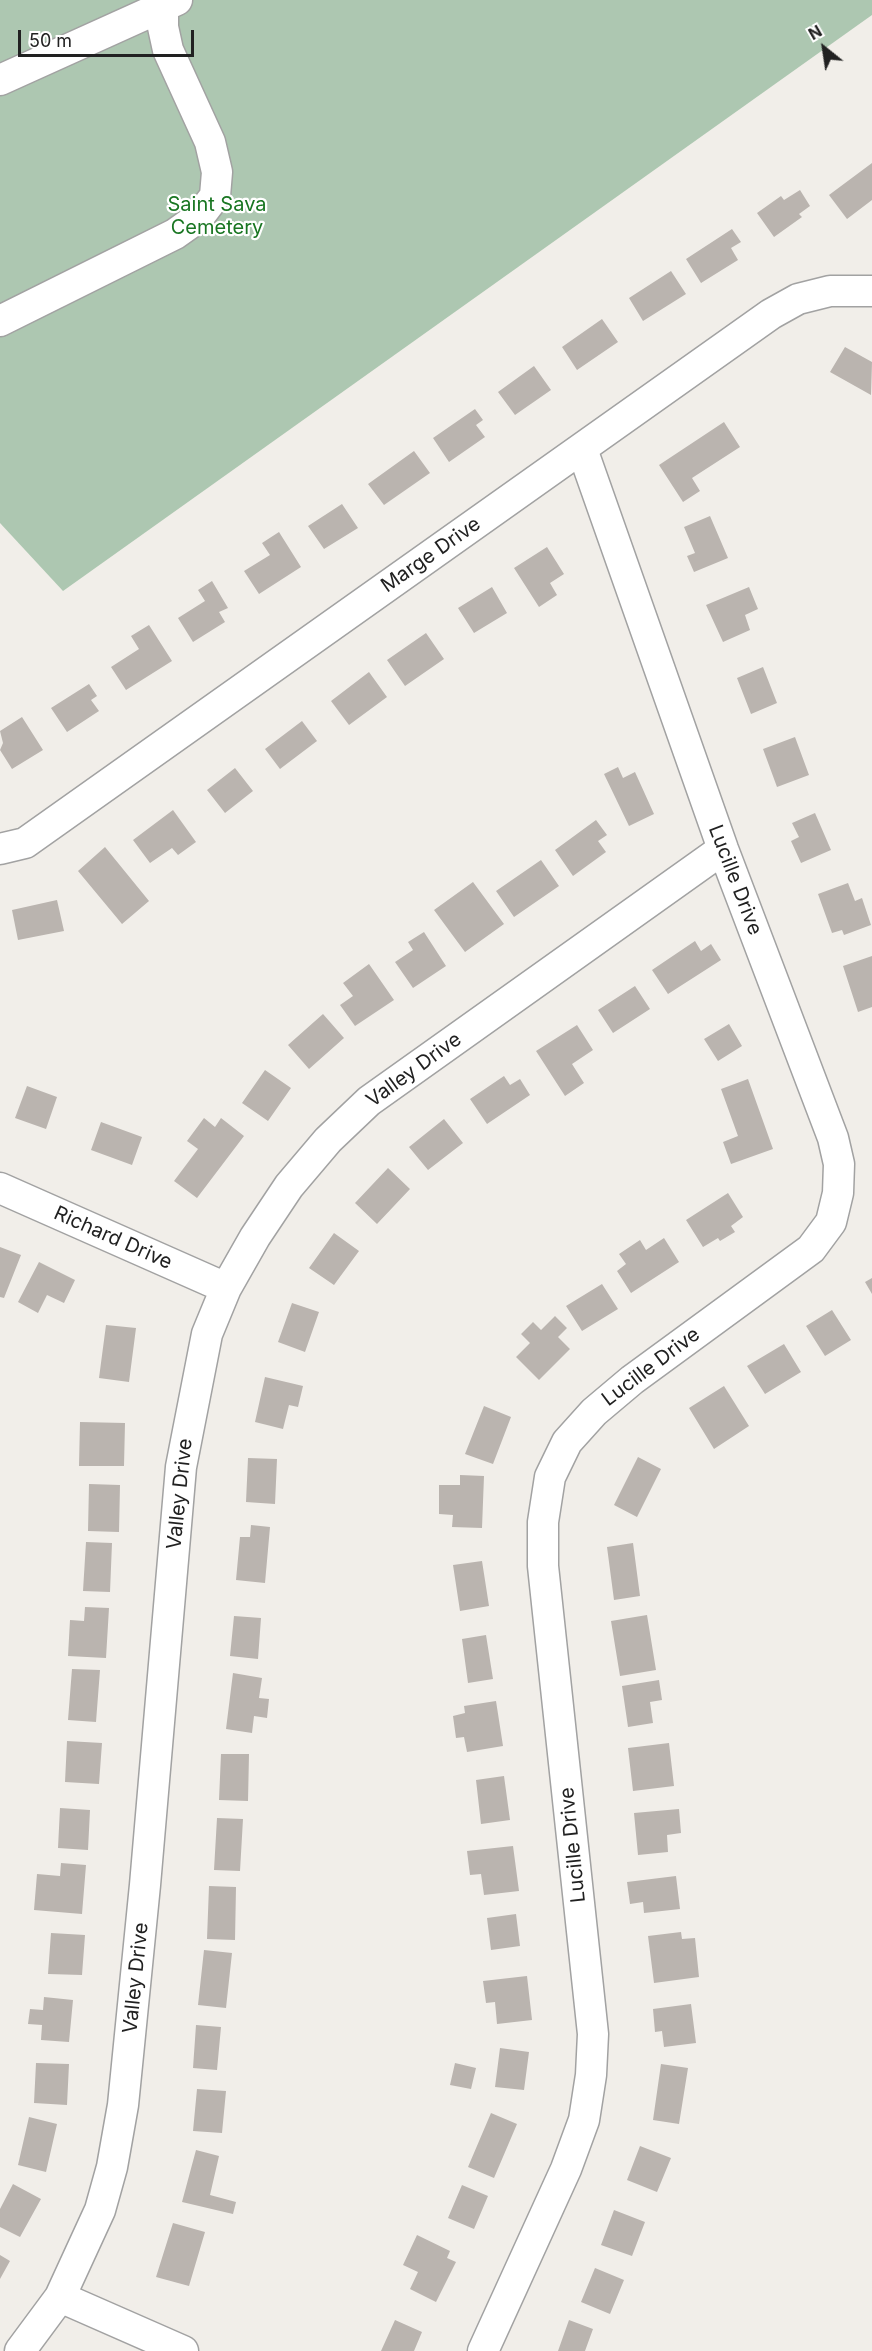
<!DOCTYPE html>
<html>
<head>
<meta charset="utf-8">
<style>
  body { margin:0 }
  #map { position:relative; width:872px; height:2351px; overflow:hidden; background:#f1eee9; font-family:Inter,sans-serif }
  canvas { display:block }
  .north { position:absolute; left:794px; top:18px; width:60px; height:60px; -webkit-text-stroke:4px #fff; paint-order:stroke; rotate:330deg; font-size:16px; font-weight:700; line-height:24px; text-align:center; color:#212121 }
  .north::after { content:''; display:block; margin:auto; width:21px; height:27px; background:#212121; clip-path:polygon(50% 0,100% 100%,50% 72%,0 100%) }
  .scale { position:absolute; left:18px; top:30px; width:176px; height:27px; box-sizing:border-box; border:3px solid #212121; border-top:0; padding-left:8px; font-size:18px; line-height:21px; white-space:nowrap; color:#212121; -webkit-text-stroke:4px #fff; paint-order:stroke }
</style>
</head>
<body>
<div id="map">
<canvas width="872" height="2351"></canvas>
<div class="north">N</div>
<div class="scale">50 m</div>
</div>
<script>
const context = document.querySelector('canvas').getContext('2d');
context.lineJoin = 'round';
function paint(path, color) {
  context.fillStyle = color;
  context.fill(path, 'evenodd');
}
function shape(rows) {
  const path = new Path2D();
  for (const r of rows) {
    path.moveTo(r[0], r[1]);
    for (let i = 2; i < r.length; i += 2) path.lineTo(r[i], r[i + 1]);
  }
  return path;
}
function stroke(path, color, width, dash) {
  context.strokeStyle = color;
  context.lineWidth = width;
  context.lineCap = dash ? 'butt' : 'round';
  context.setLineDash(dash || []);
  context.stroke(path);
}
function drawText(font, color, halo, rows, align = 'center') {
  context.font = font + ' Inter,sans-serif';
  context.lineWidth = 4.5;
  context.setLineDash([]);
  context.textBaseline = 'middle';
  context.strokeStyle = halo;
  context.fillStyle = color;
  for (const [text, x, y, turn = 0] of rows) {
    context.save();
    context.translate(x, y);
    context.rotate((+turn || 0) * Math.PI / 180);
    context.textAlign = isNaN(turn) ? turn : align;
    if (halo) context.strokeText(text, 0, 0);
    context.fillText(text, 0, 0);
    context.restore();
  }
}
paint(shape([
  [0,0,872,0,872,15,63,591,0,523]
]), '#adc7b1');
paint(shape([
  [872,163,872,200,847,219,829,195],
  [800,190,810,206,799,214,802,217,774,237,757,213,781,196,784,200],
  [732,229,741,242,731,248,738,260,701,283,686,259],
  [671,271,686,294,643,321,629,298],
  [602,319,618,342,577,370,562,347],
  [845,347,872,362,871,395,830,372],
  [534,366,551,390,515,415,498,392],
  [475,409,483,420,476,425,485,437,449,462,433,438],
  [724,422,740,447,692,478,700,491,683,502,659,465],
  [414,451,430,473,384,505,368,484],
  [342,504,358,528,324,549,308,526],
  [710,516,728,558,694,572,687,556,695,553,684,527],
  [279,532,301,567,259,594,244,571,270,555,262,543],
  [547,547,564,574,550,583,557,595,539,607,514,568],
  [212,581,228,608,219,612,225,622,193,642,178,618,205,601,198,590],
  [492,587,507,613,474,633,458,608],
  [749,587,758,609,745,615,750,630,723,642,706,605],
  [149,625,172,661,126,690,111,667,139,649,131,636],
  [426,633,444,659,405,686,387,660],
  [763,667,777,703,751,714,737,678],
  [369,672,387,697,349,725,331,701],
  [89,684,97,696,91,700,99,711,67,732,51,708],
  [22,717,43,750,12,769,0,750,3,743,0,731],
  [302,721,317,741,280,769,265,749],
  [795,737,809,775,777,787,763,749],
  [618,767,623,778,635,772,654,814,629,826,604,774],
  [235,768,253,791,225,813,207,790],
  [173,810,196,842,178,855,172,848,150,863,133,840],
  [815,813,831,850,801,863,791,841,799,837,792,823],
  [596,820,607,835,598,841,606,852,573,876,555,850],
  [105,847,149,901,122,924,78,871],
  [541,860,559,886,514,917,496,891],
  [473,882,504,924,465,952,434,910],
  [848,883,855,901,862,898,871,925,844,935,842,930,832,933,818,894],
  [57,900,64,931,18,940,12,910],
  [424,932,446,966,413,988,395,962,413,950,408,942],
  [695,941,701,951,711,944,721,960,668,994,652,970],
  [872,956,872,1007,858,1012,843,966],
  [369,964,394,1000,355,1026,340,1005,353,996,343,983],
  [635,986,650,1009,613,1033,598,1010],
  [323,1014,344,1038,309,1069,288,1045],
  [729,1024,742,1046,718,1061,704,1039],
  [577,1025,593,1050,572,1064,584,1083,565,1096,536,1051],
  [265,1070,291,1088,268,1121,242,1103],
  [504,1076,510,1085,520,1079,530,1095,487,1124,470,1099],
  [748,1079,773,1149,731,1164,723,1142,738,1136,721,1089],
  [27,1086,57,1097,46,1129,15,1118],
  [204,1118,215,1127,221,1118,244,1136,197,1198,174,1181,198,1149,187,1141],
  [444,1119,463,1143,428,1170,409,1147],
  [101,1122,142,1137,132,1165,91,1150],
  [388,1168,410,1189,377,1224,355,1203],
  [728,1193,743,1217,731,1226,735,1232,720,1241,718,1238,703,1247,686,1220],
  [334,1233,359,1251,334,1285,309,1268],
  [664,1238,679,1262,631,1293,617,1271,626,1264,619,1254,640,1240,646,1250],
  [0,1247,21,1255,4,1298,0,1297],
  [39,1262,75,1280,64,1303,47,1295,38,1313,18,1302],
  [872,1278,872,1294,865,1282],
  [602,1284,618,1309,582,1331,566,1306],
  [292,1303,319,1312,305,1352,278,1342],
  [832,1310,851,1340,825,1356,806,1326],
  [555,1316,567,1328,558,1337,570,1349,539,1380,516,1357,530,1343,521,1334,533,1322,541,1330],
  [106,1325,136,1328,129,1382,99,1378],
  [784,1344,801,1372,765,1394,747,1366],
  [265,1377,303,1386,298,1407,289,1405,283,1429,255,1422],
  [724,1386,749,1426,714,1449,689,1408],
  [484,1406,511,1417,493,1464,465,1454],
  [80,1422,125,1423,124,1466,79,1466],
  [638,1457,661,1469,637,1517,614,1505],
  [248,1458,277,1459,275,1504,246,1502],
  [460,1475,484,1476,482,1528,452,1527,453,1515,439,1514,439,1485,460,1485],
  [89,1484,120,1485,119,1532,88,1531],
  [251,1525,270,1527,265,1583,236,1580,240,1537,250,1537],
  [86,1542,112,1543,110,1592,83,1591],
  [633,1543,640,1596,614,1600,607,1547],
  [482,1561,489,1606,460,1611,453,1565],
  [85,1607,109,1608,106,1658,68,1656,70,1620,84,1621],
  [647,1615,656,1670,620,1676,611,1621],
  [234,1616,261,1618,258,1659,230,1656],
  [486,1635,493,1679,468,1683,462,1639],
  [72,1669,100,1670,96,1722,68,1720],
  [233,1673,262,1678,259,1698,269,1699,267,1718,254,1716,252,1733,226,1729],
  [659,1680,662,1700,650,1702,653,1723,628,1727,622,1686],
  [496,1701,503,1746,467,1752,464,1737,456,1738,453,1716,465,1713,464,1706],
  [67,1741,102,1743,99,1784,65,1782],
  [669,1743,674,1786,633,1791,628,1748],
  [221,1754,249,1754,248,1801,219,1800],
  [504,1776,510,1820,481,1824,476,1780],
  [60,1808,90,1810,88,1850,58,1848],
  [679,1809,681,1833,667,1835,668,1852,638,1855,634,1813],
  [217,1818,243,1819,240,1871,214,1870],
  [513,1846,519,1891,484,1895,481,1874,470,1875,467,1851],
  [61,1863,86,1865,82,1914,34,1910,37,1874,60,1876],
  [676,1876,680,1909,644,1913,643,1902,630,1904,627,1882],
  [209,1886,236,1887,235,1940,207,1939],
  [516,1914,520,1946,491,1950,487,1918],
  [681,1932,682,1939,695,1938,699,1977,654,1983,648,1936],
  [51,1933,85,1935,82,1975,48,1974],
  [204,1950,232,1953,226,2008,198,2005],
  [527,1976,532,2020,497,2024,495,2002,486,2003,483,1981],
  [44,1997,73,2000,69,2042,41,2040,42,2025,28,2024,30,2009,43,2010],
  [691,2004,696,2043,664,2047,662,2031,655,2032,653,2009],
  [196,2025,221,2027,217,2070,193,2068],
  [500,2048,529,2052,524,2090,495,2087],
  [36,2063,69,2064,67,2105,34,2103],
  [455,2063,476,2068,471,2089,450,2085],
  [661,2064,688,2068,679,2124,653,2120],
  [197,2089,226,2091,222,2133,193,2131],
  [491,2113,517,2124,494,2178,468,2167],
  [29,2117,57,2124,46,2172,18,2165],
  [640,2146,671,2158,657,2192,627,2180],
  [196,2150,219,2156,210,2195,236,2202,233,2214,182,2202],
  [13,2184,41,2199,20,2237,0,2227,0,2209],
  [462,2185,488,2196,474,2229,448,2218],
  [614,2210,645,2222,632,2256,601,2245],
  [173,2223,205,2232,189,2286,156,2277],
  [417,2235,450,2251,447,2258,456,2262,436,2302,410,2289,418,2272,403,2265],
  [0,2255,10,2261,0,2279],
  [595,2268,624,2280,610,2314,581,2302],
  [395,2320,422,2332,414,2351,381,2351],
  [569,2320,593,2329,585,2351,558,2351]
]), '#bab4af');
const minor = shape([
  [0,80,177,0],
  [0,321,175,234,199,217,215,196,217,172,210,142,168,50,163,27,163,7],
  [0,849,25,843,771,314,798,299,830,291,872,291],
  [0,1188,226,1288],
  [60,2297,183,2351],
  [20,2351,60,2297,100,2210,112,2167,123,2105,145,1885,181,1467,207,1334,226,1288,255,1237,289,1186,328,1140,369,1101,723,849],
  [483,2351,566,2169,584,2120,591,2075,593,2034,543,1566,543,1522,550,1477,567,1442,594,1412,632,1380,811,1249,831,1222,838,1193,839,1164,833,1138,723,849,582,449]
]);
stroke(minor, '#a2a2a2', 33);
stroke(minor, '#fff', 30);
drawText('20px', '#197622', '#fff', [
  ["Saint Sava",217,205],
  ["Cemetery",217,228]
]);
drawText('20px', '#212121', '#fff', [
  ["Marge Drive",431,555,-35],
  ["Lucille Drive",735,880,69],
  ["Valley Drive",414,1070,-36],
  ["Richard Drive",113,1238,24],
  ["Lucille Drive",651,1367,-37],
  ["Valley Drive",180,1494,-84],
  ["Lucille Drive",573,1845,-96],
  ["Valley Drive",136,1978,-84]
]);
</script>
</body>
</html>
